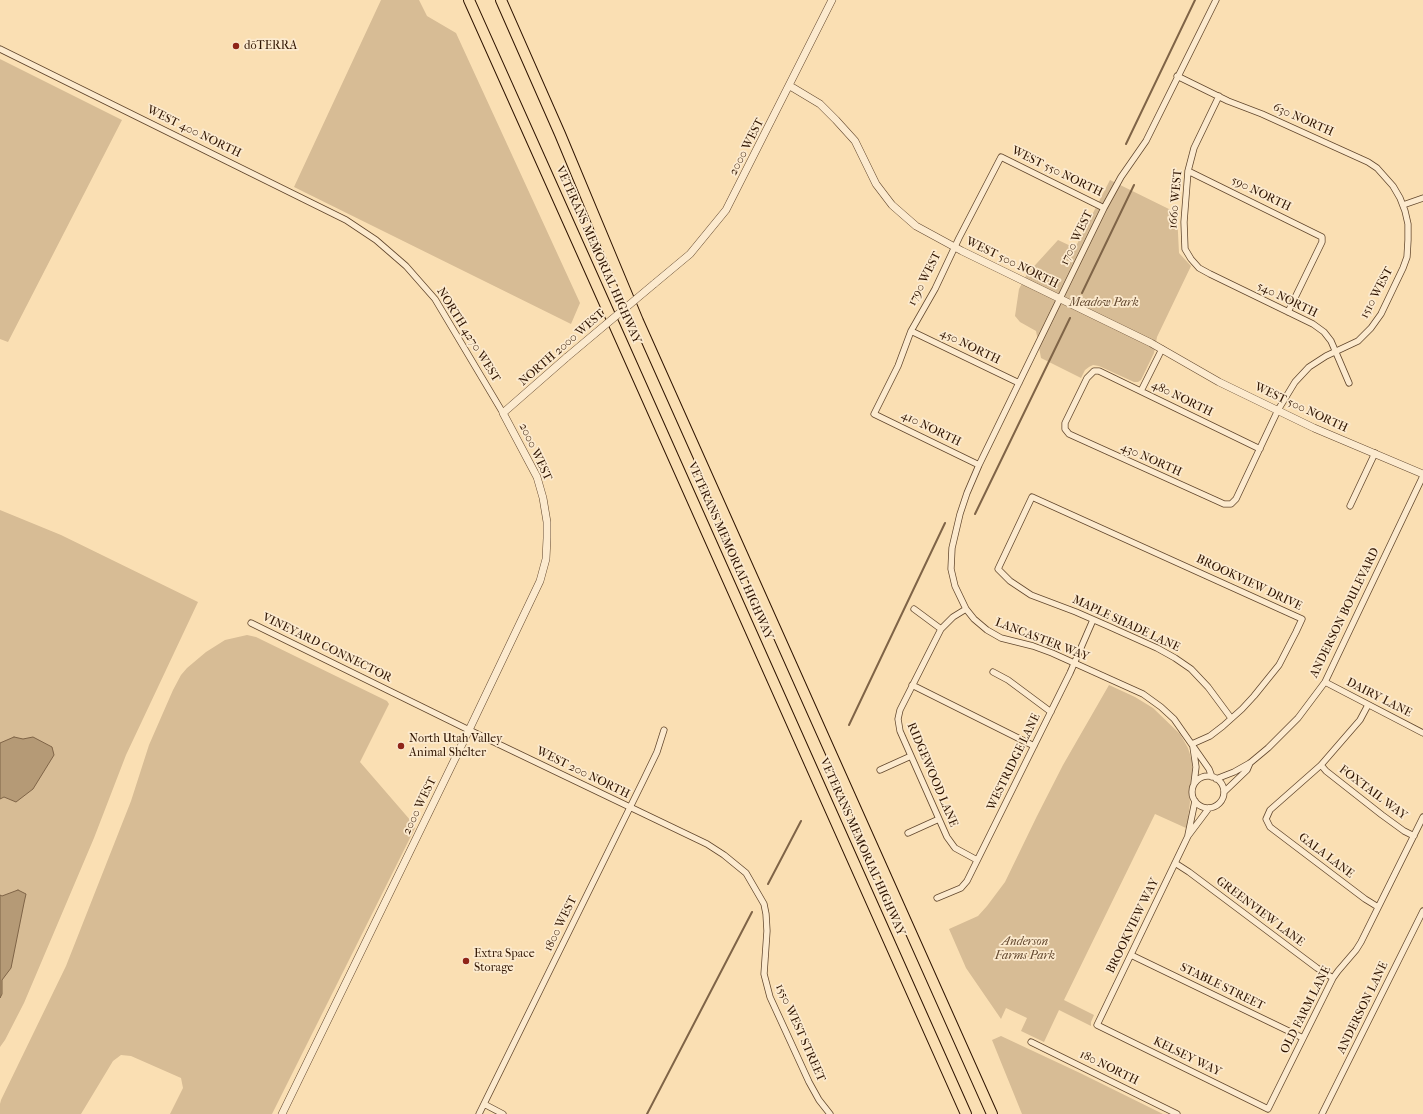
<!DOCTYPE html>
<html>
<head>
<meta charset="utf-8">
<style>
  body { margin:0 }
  canvas { display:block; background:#fadfb3 }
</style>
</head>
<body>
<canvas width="1423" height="1114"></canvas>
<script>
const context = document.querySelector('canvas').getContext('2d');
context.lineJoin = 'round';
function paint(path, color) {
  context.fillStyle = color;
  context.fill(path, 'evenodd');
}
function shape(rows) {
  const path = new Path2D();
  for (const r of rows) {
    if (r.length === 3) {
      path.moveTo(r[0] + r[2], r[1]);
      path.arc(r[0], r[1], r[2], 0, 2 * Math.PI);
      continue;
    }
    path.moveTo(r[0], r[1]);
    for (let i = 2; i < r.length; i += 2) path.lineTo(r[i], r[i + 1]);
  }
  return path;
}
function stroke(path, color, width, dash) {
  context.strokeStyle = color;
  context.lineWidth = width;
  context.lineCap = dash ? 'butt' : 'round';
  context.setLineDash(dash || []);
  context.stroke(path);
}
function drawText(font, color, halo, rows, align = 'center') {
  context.font = font + ' "IM FELL French Canon",serif';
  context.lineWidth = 3.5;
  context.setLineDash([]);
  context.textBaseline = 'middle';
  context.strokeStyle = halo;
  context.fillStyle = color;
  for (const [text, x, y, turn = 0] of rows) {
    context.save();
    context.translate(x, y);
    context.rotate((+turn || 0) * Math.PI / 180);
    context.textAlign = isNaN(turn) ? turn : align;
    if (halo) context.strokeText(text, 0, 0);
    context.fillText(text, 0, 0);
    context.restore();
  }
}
paint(shape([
  [381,0,419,0,427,16,456,33,580,303,571,324,294,187],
  [0,59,122,120,8,342,0,339],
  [1110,180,1177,213,1179,253,1191,266,1157,337,1154,353,1141,380,1138,382,1134,382,1099,366,1093,365,1089,367,1085,370,1081,378,1041,358,1036,331,1020,322,1015,316,1019,289,1027,274,1058,240,1075,248],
  [0,510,61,535,198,602,126,755,94,838,24,1003,5,1040,0,1047],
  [247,635,256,637,387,701,389,704,360,762,411,821,415,828,272,1114,170,1114,183,1088,181,1078,131,1056,121,1055,113,1061,81,1114,0,1114,0,1104,1,1100,66,966,131,801,149,745,173,690,181,675,187,668,206,652,225,640],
  [1109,685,1135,697,1153,708,1180,734,1188,748,1192,761,1192,773,1189,793,1190,802,1188,819,1186,828,1155,814,1064,1000,1094,1015,1091,1022,1091,1026,1059,1010,1044,1042,1021,1031,1027,1018,1006,1008,1001,1019,966,968,949,929,978,916,987,906,1005,882,1037,816,1063,765],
  [1001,1036,1080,1073,1163,1114,1022,1114,992,1040]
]), '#d7bc95');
const water = shape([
  [14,737,23,739,33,737,52,747,54,755,33,789,16,802,4,797,0,799,0,743,14,737],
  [18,890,26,894,24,903,11,968,2,980,2,994,0,998,0,895,2,896,18,890]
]);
paint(water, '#b59a76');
stroke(water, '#7f6447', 1);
stroke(shape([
  [1126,144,1195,0],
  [1082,293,1134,185],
  [975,514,1070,318],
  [849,725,945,523],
  [768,884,801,821],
  [647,1114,752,912]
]), '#7f6447', 2);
const minor = shape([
  [0,49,346,220,376,240,406,266,435,299,503,413],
  [1177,76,1228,101,1262,114,1368,162,1377,168,1393,186,1400,198,1405,211,1408,224,1408,240,1407,257,1403,268,1381,314,1371,328,1358,341,1326,356,1309,367,1295,382,1278,410,1236,499,1231,504,1224,504,1069,434,1065,429,1065,423,1087,378,1094,371,1099,371,1260,449],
  [1219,96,1194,148,1188,171,1184,222,1185,249,1191,259,1199,268,1210,274,1313,324,1324,332,1331,341,1349,383],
  [1188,171,1322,237,1322,242,1288,312],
  [1403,205,1423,198],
  [911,331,1019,383],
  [1141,391,1162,349],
  [979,465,874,414,898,366,911,331,935,289,959,238,1001,157,1104,208],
  [1350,506,1375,453],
  [914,609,941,629],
  [966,609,953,617,941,629,900,710,898,719,900,731,947,837,955,848,977,860],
  [251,623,469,730,707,844,724,855,746,873,764,904,766,914,767,931,764,974,770,997,809,1082,819,1100,830,1114],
  [993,672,1008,680,1051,712],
  [1325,682,1423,733],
  [912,685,1034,746],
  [1368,705,1360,720,1321,765,1270,810,1266,819,1270,827,1365,899,1378,907],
  [1192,744,1210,736,1223,726,1242,709,1254,696,1279,665,1296,632,1302,619,1032,497,998,569,1010,581,1031,595,1076,612,1108,626,1157,648,1175,658,1191,669,1208,687,1231,718],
  [1193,747,1196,767,1194,783],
  [1321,765,1326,771,1382,815,1404,831,1414,836],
  [880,770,911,756],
  [1208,792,16],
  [1212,777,1209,769,1174,719,1161,707,1143,694,1052,653,1033,646,1001,638,987,630,974,619,966,609,955,586,951,569,952,548,960,514,967,493,979,465,1104,208,1121,177,1146,141,1216,0],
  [1216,779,1234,772,1250,763,1268,748,1298,718,1325,682,1423,476],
  [1224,792,1247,770,1250,763],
  [1209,808,1188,836,1097,1025,1268,1109,1333,978,1338,971,1356,950,1361,942,1423,817],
  [908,833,939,819],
  [1188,835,1195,801],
  [1175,863,1189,872,1317,968,1333,978],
  [937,898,961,888,967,881,1070,673,1093,620],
  [1131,955,1303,1038],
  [1031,1042,1177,1114],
  [484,1104,503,1114],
  [479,1114,644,779,657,752,664,730],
  [1322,1114,1423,911]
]);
const tertiary = shape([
  [790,86,820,104,836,120,855,141,876,184,892,205,916,226,962,251,1151,343,1219,382,1314,428,1423,474],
  [654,284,690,254,726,210,832,0],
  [282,1114,469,730,540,581,546,559,547,538,547,522,543,498,537,477,503,413,567,357]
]);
const motorway = shape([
  [469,0,584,257,966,1114],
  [501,0,560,134,638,321,992,1114]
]);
stroke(minor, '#62472d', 7);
stroke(tertiary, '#62472d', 8);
stroke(motorway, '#2f1400', 12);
stroke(minor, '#fceace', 5.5);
stroke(tertiary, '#fceace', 7);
stroke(motorway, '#fadfb3', 10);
const tertiaryBridge = shape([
  [567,357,654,284]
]);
stroke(tertiaryBridge, '#62472d', 8, []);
stroke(tertiaryBridge, '#fceace', 7);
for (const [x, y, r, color] of [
  [236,46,4,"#8f2418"],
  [401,746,4,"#8f2418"],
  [466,961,4,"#8f2418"]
]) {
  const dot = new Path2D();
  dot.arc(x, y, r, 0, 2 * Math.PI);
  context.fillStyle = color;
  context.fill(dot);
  stroke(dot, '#fceace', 1.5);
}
drawText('12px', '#2f1400', '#fceace', [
  ["dōTERRA",244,46],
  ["North Utah Valley",409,739],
  ["Animal Shelter",409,753],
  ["Extra Space",474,954],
  ["Storage",474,968]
], 'left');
drawText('12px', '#2f1400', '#fceace', [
  ["630 NORTH",1303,120,24],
  ["WEST 400 NORTH",194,132,26],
  ["2000 WEST",747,147,-63],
  ["WEST 550 NORTH",1057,172,26],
  ["590 NORTH",1261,194,26],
  ["1660 WEST",1176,199,-85],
  ["1700 WEST",1077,238,-64],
  ["VETERANS MEMORIAL HIGHWAY",598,255,66],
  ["WEST 500 NORTH",1012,263,26],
  ["1790 WEST",925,279,-63],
  ["1510 WEST",1377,293,-62],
  ["540 NORTH",1287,300,26],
  ["NORTH 4270 WEST",468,335,58],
  ["450 NORTH",970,347,26],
  ["NORTH 2000 WEST",562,348,-41],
  ["480 NORTH",1182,399,26],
  ["WEST 500 NORTH",1301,408,25],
  ["410 NORTH",931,429,26],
  ["2000 WEST",535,452,65],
  ["430 NORTH",1151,460,24],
  ["VETERANS MEMORIAL HIGHWAY",730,551,66],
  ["BROOKVIEW DRIVE",1249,583,25],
  ["ANDERSON BOULEVARD",1345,613,-64],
  ["MAPLE SHADE LANE",1126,624,25],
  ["LANCASTER WAY",1042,640,21],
  ["VINEYARD CONNECTOR",327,648,26],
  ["DAIRY LANE",1379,698,27],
  ["WESTRIDGE LANE",1014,762,-64],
  ["WEST 200 NORTH",583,773,26],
  ["RIDGEWOOD LANE",932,775,67],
  ["FOXTAIL WAY",1373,793,37],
  ["2000 WEST",420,806,-64],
  ["VETERANS MEMORIAL HIGHWAY",862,847,66],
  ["GALA LANE",1326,856,37],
  ["GREENVIEW LANE",1260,912,37],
  ["1800 WEST",561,924,-64],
  ["BROOKVIEW WAY",1133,926,-64],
  ["STABLE STREET",1222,987,26],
  ["ANDERSON LANE",1363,1008,-64],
  ["OLD FARM LANE",1306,1010,-63],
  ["1550 WEST STREET",800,1033,66],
  ["KELSEY WAY",1187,1057,26],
  ["180 NORTH",1109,1068,26]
]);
drawText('italic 12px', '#61462d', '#fceace', [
  ["Meadow Park",1104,303],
  ["Anderson",1025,942],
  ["Farms Park",1025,956]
]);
</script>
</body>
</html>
